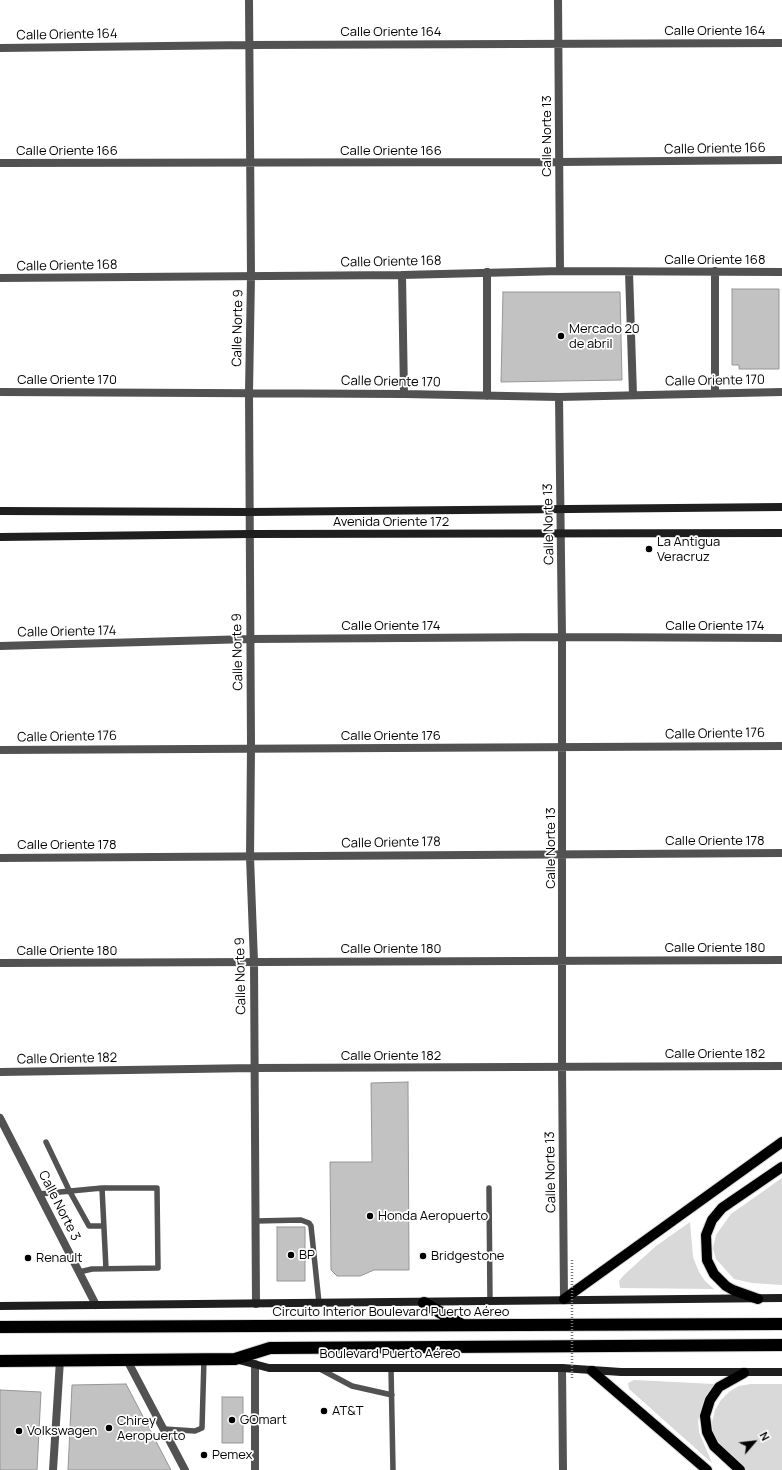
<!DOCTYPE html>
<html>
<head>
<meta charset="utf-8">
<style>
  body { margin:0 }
  #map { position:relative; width:782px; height:1470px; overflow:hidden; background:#fff; font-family:Manrope,sans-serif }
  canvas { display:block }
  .north { position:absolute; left:734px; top:1422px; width:40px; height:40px; -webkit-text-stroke:3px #fff; paint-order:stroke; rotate:62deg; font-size:11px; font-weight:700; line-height:16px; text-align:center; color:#000 }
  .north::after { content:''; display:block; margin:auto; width:14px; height:18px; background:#000; clip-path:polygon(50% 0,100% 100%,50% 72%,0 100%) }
</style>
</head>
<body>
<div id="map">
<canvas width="782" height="1470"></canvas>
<div class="north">N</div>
</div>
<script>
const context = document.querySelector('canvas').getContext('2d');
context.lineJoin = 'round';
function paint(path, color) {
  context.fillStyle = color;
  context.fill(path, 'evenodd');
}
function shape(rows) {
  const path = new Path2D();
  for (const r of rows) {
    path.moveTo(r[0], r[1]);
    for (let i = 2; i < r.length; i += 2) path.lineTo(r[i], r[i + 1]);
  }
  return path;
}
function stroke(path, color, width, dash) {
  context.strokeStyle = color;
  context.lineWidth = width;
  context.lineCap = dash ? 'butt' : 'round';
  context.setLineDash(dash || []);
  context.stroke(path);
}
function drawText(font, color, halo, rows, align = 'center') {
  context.font = font + ' Manrope,sans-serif';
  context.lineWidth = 3.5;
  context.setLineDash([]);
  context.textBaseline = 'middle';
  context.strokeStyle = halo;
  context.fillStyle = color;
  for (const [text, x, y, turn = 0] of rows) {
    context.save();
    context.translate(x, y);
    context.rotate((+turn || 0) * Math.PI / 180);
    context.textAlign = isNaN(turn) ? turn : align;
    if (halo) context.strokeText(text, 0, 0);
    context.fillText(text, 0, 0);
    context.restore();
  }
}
paint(shape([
  [782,1178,782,1285,752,1283,734,1279,716,1259,713,1248,716,1235,731,1214],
  [690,1222,693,1257,699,1272,705,1281,714,1289,620,1288,619,1281,624,1275,656,1246],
  [634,1380,714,1384,704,1399,698,1421,699,1432,712,1463,629,1389,628,1383],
  [751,1384,782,1384,782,1470,746,1470,725,1452,713,1434,712,1422,715,1410,721,1400,730,1391,739,1386]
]), '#d9d9d9');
const building = shape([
  [732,289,779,289,779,369,739,369,739,365,732,365,732,289],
  [503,292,620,292,622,380,501,382,503,292],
  [408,1082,409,1270,374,1270,360,1276,337,1276,331,1270,330,1162,372,1162,371,1083,408,1082],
  [277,1227,305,1227,305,1281,277,1281,277,1227],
  [126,1384,171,1470,68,1470,72,1385,126,1384],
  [0,1390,41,1392,37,1470,0,1470,0,1390],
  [222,1397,243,1397,243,1443,222,1443,222,1397]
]);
paint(building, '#c2c2c2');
stroke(building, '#969696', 1);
const primary = shape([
  [564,1299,782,1142],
  [758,1299,733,1290,726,1286,714,1274,707,1260,706,1235,712,1220,722,1208,782,1167],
  [592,1371,707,1470],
  [740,1470,714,1446,707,1432,705,1416,710,1400,719,1387,744,1373]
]);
const highway = shape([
  [424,1303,462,1325],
  [0,1327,782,1324],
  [0,1361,235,1359,270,1348,782,1345]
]);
stroke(primary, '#dbdbdb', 12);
stroke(highway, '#dbdbdb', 14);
stroke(shape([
  [46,1142,69,1190,89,1226,104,1226],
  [102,1188,106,1269],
  [489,1188,490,1301],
  [39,1194,102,1188,157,1188,158,1268,92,1269,79,1272],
  [256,1221,301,1220,309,1223,311,1226,319,1303],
  [391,1368,393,1470],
  [320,1369,352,1386,392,1395],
  [164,1429,195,1431,202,1428,204,1359]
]), '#525252', 5.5);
stroke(shape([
  [249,0,251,276,249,392,251,747,250,857,254,962,256,1304],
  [558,0,560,271],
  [0,48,249,45,782,43],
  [0,163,559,162,782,160],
  [715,271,715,393],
  [629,272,633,395],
  [402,275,404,394],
  [0,278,402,275,560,271,782,272],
  [0,392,404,394,559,397,782,392],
  [487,396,487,272],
  [559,397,562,637,562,1067,564,1299],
  [0,646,250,639,562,637,782,638],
  [0,750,782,746],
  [0,858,782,853],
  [0,963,782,960],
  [0,1072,254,1068,782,1066],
  [0,1118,96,1305],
  [127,1360,185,1470],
  [562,1368,563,1470],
  [53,1470,60,1360],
  [255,1470,255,1364]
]), '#525252', 8);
stroke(shape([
  [0,511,250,512,782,507],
  [0,537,250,534,782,533],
  [0,1306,782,1298],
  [235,1359,269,1368,562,1368,621,1372,782,1372]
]), '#1f1f1f', 8);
stroke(primary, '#000', 10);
stroke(highway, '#000', 12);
stroke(shape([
  [572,1260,572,1380]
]), '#747474', 2.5, [1, 2]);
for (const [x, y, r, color] of [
  [561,336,4,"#000"],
  [649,549,4,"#000"],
  [370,1216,4,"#000"],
  [291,1255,4,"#000"],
  [423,1256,4,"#000"],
  [28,1258,4,"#000"],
  [324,1411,4,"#000"],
  [232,1420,4,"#000"],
  [109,1428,4,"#000"],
  [19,1431,4,"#000"],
  [204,1455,4,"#000"]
]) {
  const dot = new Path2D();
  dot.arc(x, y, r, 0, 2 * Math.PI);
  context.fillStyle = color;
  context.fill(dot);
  stroke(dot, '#fff', 1.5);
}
drawText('13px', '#000', '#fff', [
  ["Calle Oriente 164",715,31],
  ["Calle Oriente 164",391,32],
  ["Calle Oriente 164",67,35,-1],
  ["Calle Norte 13",547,136,-90],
  ["Calle Oriente 166",715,149,-1],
  ["Calle Oriente 166",67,151],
  ["Calle Oriente 166",391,151],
  ["Calle Oriente 168",715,260],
  ["Calle Oriente 168",391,262,-1],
  ["Calle Oriente 168",67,266,-1],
  ["Calle Norte 9",238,328,-89],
  ["Calle Oriente 170",67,380],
  ["Calle Oriente 170",715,381,-1],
  ["Calle Oriente 170",391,382,1],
  ["Avenida Oriente 172",391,522],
  ["Calle Norte 13",549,524,-91],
  ["Calle Oriente 174",391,626],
  ["Calle Oriente 174",715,626],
  ["Calle Oriente 174",67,632,-1],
  ["Calle Norte 9",238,652,-91],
  ["Calle Oriente 176",715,734,-1],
  ["Calle Oriente 176",391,736],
  ["Calle Oriente 176",67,737,-1],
  ["Calle Oriente 178",715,841],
  ["Calle Oriente 178",391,843,-1],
  ["Calle Oriente 178",67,845],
  ["Calle Norte 13",551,848,-90],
  ["Calle Oriente 180",715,948],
  ["Calle Oriente 180",391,949],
  ["Calle Oriente 180",67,951],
  ["Calle Norte 9",241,976,-91],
  ["Calle Oriente 182",715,1054],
  ["Calle Oriente 182",391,1056],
  ["Calle Oriente 182",67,1059,-1],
  ["Calle Norte 13",551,1172,-91],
  ["Calle Norte 3",59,1206,63],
  ["Circuito Interior Boulevard Puerto Aéreo",391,1312],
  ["Boulevard Puerto Aéreo",390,1354]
]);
drawText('13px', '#000', '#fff', [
  ["Mercado 20",569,329],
  ["de abril",569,344],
  ["La Antigua",657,542],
  ["Veracruz",657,557],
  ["Honda Aeropuerto",378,1216],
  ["BP",299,1255],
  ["Bridgestone",431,1256],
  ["Renault",36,1258],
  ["AT&T",332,1411],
  ["GOmart",240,1420],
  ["Chirey",117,1421],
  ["Aeropuerto",117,1436],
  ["Volkswagen",27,1431],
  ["Pemex",212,1455]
], 'left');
</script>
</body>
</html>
